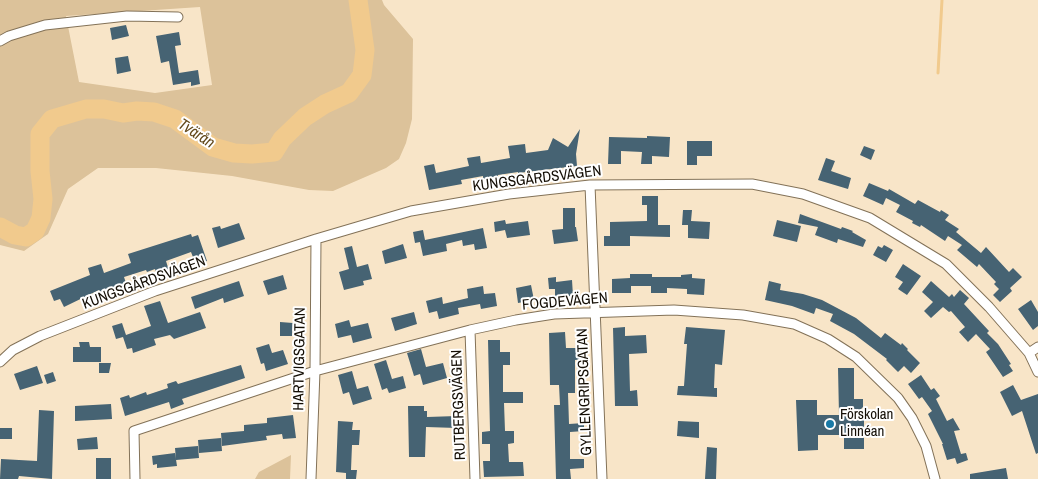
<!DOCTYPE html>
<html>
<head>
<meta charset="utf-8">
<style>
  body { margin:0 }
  canvas { display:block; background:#f8e5c8 }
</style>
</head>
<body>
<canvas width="1038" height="479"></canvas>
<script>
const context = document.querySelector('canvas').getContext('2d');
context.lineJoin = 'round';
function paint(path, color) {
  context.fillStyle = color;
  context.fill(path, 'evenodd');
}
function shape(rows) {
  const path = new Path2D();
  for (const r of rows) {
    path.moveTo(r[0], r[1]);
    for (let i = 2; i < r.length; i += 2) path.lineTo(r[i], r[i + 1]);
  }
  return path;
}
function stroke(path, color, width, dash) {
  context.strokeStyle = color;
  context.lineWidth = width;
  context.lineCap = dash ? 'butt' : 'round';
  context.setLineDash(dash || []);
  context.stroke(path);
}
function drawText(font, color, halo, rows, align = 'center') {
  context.font = font + ' "Archivo Narrow",sans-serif';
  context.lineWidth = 4;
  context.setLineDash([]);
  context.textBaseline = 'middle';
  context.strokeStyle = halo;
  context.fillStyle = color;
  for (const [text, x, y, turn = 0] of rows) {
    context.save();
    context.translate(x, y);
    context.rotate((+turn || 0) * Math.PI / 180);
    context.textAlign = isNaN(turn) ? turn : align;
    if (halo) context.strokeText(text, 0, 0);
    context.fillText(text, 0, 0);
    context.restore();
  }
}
paint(shape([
  [0,0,382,0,384,5,413,39,412,119,406,143,399,159,386,168,333,191,309,190,232,176,156,168,98,168,68,189,48,234,24,251,0,245],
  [200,7,212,85,155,93,79,82,66,16],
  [291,455,290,479,255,479,259,472]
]), '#dcc29a');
stroke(shape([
  [938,73,942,0]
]), '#f1ca8d', 3);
stroke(shape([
  [0,227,15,235,26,237,35,231,41,218,43,199,40,171,40,134,52,119,86,109,104,109,123,113,137,111,154,112,175,119,213,147,234,153,252,154,274,152,282,139,305,117,325,104,349,93,362,75,365,50,358,0]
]), '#f1ca8d', 19);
paint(shape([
  [126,25,129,36,112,40,110,28],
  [179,32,181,45,175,46,179,73,198,70,200,84,191,86,191,82,173,85,169,61,161,63,156,36],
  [128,56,131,71,117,74,115,58],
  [580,129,576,154,577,166,518,173,518,172,498,175,498,176,483,179,483,176,461,180,462,184,429,190,424,166,434,164,436,173,469,166,467,158,480,156,481,163,510,158,508,146,525,144,526,153,548,150,553,138,568,147],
  [647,136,670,137,669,157,652,156,652,164,641,164,642,152,621,151,621,164,608,164,609,137,647,138],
  [687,141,712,141,712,156,697,156,697,165,687,165],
  [864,146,875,150,871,160,860,155],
  [826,158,835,161,831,171,851,178,848,189,818,180],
  [869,183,888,191,889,189,915,204,918,200,940,212,941,210,949,215,945,220,959,229,956,232,981,253,986,247,1009,272,1013,268,1022,277,1010,288,1012,291,1000,302,993,295,999,289,994,284,996,282,979,264,977,267,957,250,962,245,948,236,945,241,921,225,920,227,912,223,913,221,896,212,900,205,886,198,883,205,863,196],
  [642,196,658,196,658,225,670,225,670,237,630,236,630,246,604,246,604,236,610,236,610,222,647,221,647,205,642,205],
  [563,208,575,208,575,227,576,227,578,241,554,244,552,230,563,229],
  [683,210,692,210,691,221,710,222,709,239,688,238,688,225,682,225],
  [800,214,841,229,842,227,853,231,852,232,866,240,863,247,838,239,837,243,815,235,818,227,798,223],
  [505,220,506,224,528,221,530,235,507,238,505,230,495,232,494,222],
  [777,220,801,226,797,242,773,236],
  [239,223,245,239,218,248,212,228,220,226,221,229],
  [483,228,487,248,475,250,474,244,463,246,462,240,446,244,447,251,423,256,420,242,415,243,413,232,423,230,425,240],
  [191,234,192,237,198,235,207,261,196,265,191,252,166,261,170,274,158,278,155,269,147,272,146,270,124,277,126,283,100,292,99,290,64,307,60,299,54,301,50,291,90,275,88,268,101,264,104,273,131,263,128,254],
  [403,244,407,258,385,264,382,251],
  [884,245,893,250,886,262,873,255,878,246,882,248],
  [352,246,357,267,368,264,372,279,363,281,364,285,344,290,339,272,349,269,344,248],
  [903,264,921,276,907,295,898,289,903,282,895,277],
  [630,274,652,274,652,277,681,277,681,275,692,274,692,278,705,279,704,295,687,294,687,289,667,288,667,293,651,293,651,286,631,286,631,293,612,293,612,279,630,278],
  [283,275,287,289,268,295,263,281],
  [556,277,556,282,572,280,573,296,555,297,555,289,549,289,548,278],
  [239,281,244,296,224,303,223,298,195,309,191,297],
  [769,281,781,284,780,290,803,294,822,300,856,318,881,338,885,333,901,345,902,343,908,349,907,350,920,363,911,373,904,366,898,372,886,360,887,359,854,334,830,321,833,314,816,308,814,314,792,306,765,300],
  [931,281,949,297,952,294,954,297,960,290,969,298,964,304,989,331,987,333,998,344,1011,364,1009,365,1013,371,1003,377,986,352,990,349,976,334,968,342,959,332,965,327,951,311,949,312,943,307,931,318,924,311,933,302,922,292],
  [531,285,534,300,518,303,516,288],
  [483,286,484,294,495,293,497,306,481,309,480,304,458,308,459,314,439,319,437,311,429,313,426,301,442,297,443,304,468,298,467,289],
  [1031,300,1038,312,1038,326,1033,330,1018,309],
  [160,301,168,323,200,312,206,328,174,339,170,335,154,339,156,345,133,353,132,348,127,349,123,337,116,339,112,326,122,323,126,335,151,326,144,306],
  [414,312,417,324,395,331,391,318],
  [349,320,351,327,368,323,372,338,353,343,351,335,338,338,335,324],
  [280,322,293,323,292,336,280,336],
  [625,327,625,336,646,335,647,353,629,354,630,391,637,390,638,406,615,406,613,328],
  [686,327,725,330,722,365,715,364,714,388,717,388,717,397,677,395,678,386,684,386,687,344,684,344],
  [565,332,566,348,584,348,584,359,575,360,575,393,568,393,569,424,584,423,584,431,570,432,570,459,584,459,584,468,570,469,571,479,556,479,554,405,560,405,559,385,550,385,549,333],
  [488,340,500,340,500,352,510,352,510,365,503,365,503,392,523,392,523,403,504,403,505,431,514,431,514,443,508,444,509,462,523,462,524,476,484,477,483,461,490,461,490,444,482,444,482,432,490,431],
  [79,342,89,342,90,347,101,347,101,362,73,362,73,347,80,347],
  [269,344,272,353,283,350,288,364,266,371,264,363,261,364,256,348],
  [421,349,426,367,443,363,447,378,423,385,420,374,414,376,407,353],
  [386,360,392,379,403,376,406,388,389,393,387,388,382,390,374,364],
  [99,363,111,363,109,373,99,373],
  [241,365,245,378,182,399,184,404,171,409,169,402,125,416,120,398,129,395,130,398,146,392,147,395,168,388,167,384,176,381,178,384],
  [37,366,43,383,20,390,14,374],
  [838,368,854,368,854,399,863,399,863,407,858,412,864,418,864,449,844,449,844,435,818,435,818,450,798,451,796,400,817,400,817,415,839,415],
  [352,371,357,389,368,386,372,399,353,405,349,392,343,394,338,375],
  [53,372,56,381,47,384,44,375],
  [921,375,931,390,934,388,940,396,936,399,947,421,953,418,960,430,954,431,961,454,966,453,968,460,957,464,955,458,947,460,942,444,943,444,928,414,932,411,922,397,919,399,908,384],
  [1013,385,1021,400,1038,394,1038,453,1036,454,1022,411,1012,416,1000,392],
  [111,404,112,419,75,421,75,406],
  [408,406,424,406,424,411,427,411,427,417,457,416,457,428,426,427,425,457,409,457],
  [39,410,54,411,52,479,19,476,18,479,0,479,1,459,37,461],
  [293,415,296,438,283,439,282,434,266,436,267,440,222,446,221,433,244,431,244,425,267,423,267,418],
  [338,421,353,422,352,430,360,430,359,445,352,445,351,470,357,470,356,479,346,479,346,473,336,472],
  [678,421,699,422,699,438,677,436],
  [0,428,12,428,12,439,0,439],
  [97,437,98,449,78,450,77,439],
  [221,438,222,451,199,453,198,440],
  [198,446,199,458,176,460,175,448],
  [707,447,717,448,716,479,705,479],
  [175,453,177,466,157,468,157,464,153,465,152,456],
  [96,458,111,458,111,479,96,479],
  [1006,468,1008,479,970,479,970,474]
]), '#466373');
const minor = shape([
  [0,41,9,36,45,25,127,16,178,17],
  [590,185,602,479],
  [470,330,475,479],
  [1029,353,1038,347],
  [0,362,13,350,40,336,155,291,316,239,411,211,509,194,590,185,752,184,803,194,870,218,946,264,989,307,1029,353,1038,372],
  [135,479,134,431,315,371,470,330,516,320,554,314,674,310,743,315,794,324,828,339,856,357,898,398,912,418,926,446,935,479],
  [311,479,315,371,316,239]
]);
stroke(minor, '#837258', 11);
stroke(minor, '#fff', 9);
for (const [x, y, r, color] of [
  [830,424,5,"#1879a6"]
]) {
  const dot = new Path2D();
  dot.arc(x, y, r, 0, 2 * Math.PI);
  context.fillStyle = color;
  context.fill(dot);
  stroke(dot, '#fff', 2);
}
drawText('15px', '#140e05', '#fff', [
  ["KUNGSGÅRDSVÄGEN",537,179,-7],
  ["KUNGSGÅRDSVÄGEN",144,283,-20],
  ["FOGDEVÄGEN",565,302,-5],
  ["HARTVIGSGATAN",300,359,-89],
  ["GYLLENGRIPSGATAN",585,392,-92],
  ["RUTBERGSVÄGEN",459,405,-92]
]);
drawText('15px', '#140e05', '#fff', [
  ["Förskolan",840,415],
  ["Linnéan",840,432]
], 'left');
drawText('italic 16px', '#63491b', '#fff', [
  ["Tvärån",196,134,33]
]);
</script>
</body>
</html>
